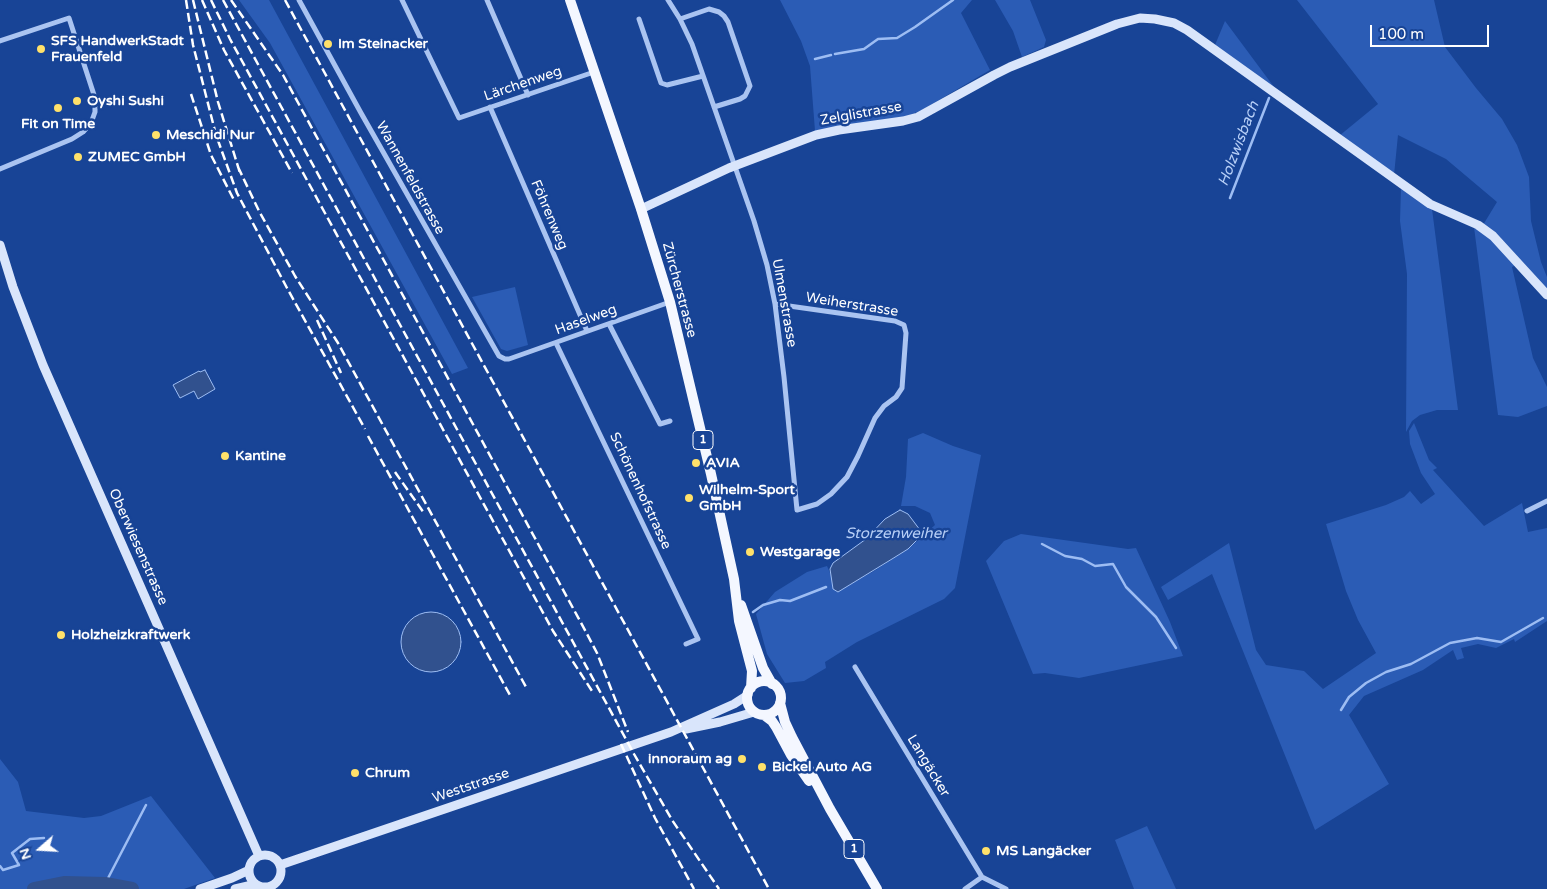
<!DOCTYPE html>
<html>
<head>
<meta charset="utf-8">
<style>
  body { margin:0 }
  #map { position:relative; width:1547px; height:889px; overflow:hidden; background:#184496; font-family:"Varela Round",sans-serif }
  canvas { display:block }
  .north { position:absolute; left:15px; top:824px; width:50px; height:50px; -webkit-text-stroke:4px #184496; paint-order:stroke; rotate:251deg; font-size:14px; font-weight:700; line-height:20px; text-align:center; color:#fff }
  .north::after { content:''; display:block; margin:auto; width:18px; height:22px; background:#fff; clip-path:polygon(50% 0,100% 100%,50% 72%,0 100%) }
  .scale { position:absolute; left:1370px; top:25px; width:119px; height:22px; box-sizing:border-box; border:2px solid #fff; border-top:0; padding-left:6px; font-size:15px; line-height:18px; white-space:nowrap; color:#fff; -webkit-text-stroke:4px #184496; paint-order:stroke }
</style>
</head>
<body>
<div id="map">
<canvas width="1547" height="889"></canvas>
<div class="north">N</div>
<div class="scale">100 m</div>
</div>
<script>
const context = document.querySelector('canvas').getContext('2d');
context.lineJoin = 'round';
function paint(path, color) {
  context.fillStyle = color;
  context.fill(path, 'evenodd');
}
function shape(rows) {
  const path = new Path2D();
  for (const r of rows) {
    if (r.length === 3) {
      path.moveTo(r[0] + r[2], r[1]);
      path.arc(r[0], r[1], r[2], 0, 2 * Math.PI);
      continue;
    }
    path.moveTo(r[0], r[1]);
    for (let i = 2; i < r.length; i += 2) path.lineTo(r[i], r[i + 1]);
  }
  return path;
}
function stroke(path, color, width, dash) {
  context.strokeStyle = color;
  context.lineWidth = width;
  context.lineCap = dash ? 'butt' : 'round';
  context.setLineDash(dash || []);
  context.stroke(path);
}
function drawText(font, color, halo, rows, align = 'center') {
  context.font = font + ' "Varela Round",sans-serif';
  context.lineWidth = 5;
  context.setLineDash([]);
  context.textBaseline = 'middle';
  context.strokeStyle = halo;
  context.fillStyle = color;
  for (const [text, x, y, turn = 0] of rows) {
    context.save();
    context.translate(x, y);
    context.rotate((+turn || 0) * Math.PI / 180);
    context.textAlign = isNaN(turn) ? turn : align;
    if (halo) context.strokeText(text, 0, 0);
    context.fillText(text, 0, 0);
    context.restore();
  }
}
paint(shape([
  [239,0,269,0,468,368,452,374,270,43],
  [780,0,972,0,961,13,990,70,922,110,905,117,815,131,810,66,801,41],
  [995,0,1030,0,1046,40,1044,47,1022,57,1013,31],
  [1297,0,1434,0,1445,47,1476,88,1502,119,1517,145,1529,177,1531,221,1541,262,1547,277,1547,291,1483,225,1497,202,1446,159,1398,135,1394,175,1339,136,1378,104],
  [1225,21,1277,91,1215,45],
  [1401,188,1432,209,1458,410,1437,410,1420,415,1412,421,1406,432,1407,274,1400,221],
  [1474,227,1492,239,1516,265,1512,267,1533,358,1547,387,1547,406,1518,417,1498,415],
  [515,287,528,345,507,351,501,349,472,297],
  [1414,423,1429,460,1437,468,1433,470,1484,526,1522,503,1528,532,1547,528,1547,621,1515,642,1514,639,1496,648,1478,644,1461,648,1464,658,1457,660,1453,650,1423,670,1364,696,1349,715,1389,784,1315,830,1212,574,1168,600,1161,587,1229,543,1256,650,1266,665,1304,671,1323,689,1376,653,1358,620,1346,591,1326,524,1386,505,1404,497,1410,491,1421,504,1435,494,1421,473,1410,444,1409,431],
  [923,433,953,446,981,455,955,588,944,599,857,642,825,662,826,668,804,681,785,683,767,654,756,614,775,592,807,572,827,566,837,589,845,587,874,571,908,549,935,525,930,513,915,506,901,506,906,477,908,439],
  [1021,534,1128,549,1136,548,1170,622,1183,656,1079,678,1045,673,1033,674,986,561,1004,541],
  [0,759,18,782,26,811,84,818,101,816,151,796,215,878,184,889,0,889],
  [1147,826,1176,889,1134,889,1115,840]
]), '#2b5cb5');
const water = shape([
  [205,370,215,389,198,399,194,391,180,398,173,385,199,371,200,372,205,370],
  [900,510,908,514,923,534,908,549,892,559,838,592,833,589,830,569,833,563,866,539,885,519,900,510],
  [431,642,30]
]);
paint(water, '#31518e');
stroke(water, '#9dbdf3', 1);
stroke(shape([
  [835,54,864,49,878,39,897,38,915,27,953,0],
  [815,59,831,55],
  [1230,198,1269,98],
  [1042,544,1065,556,1082,559,1095,566,1113,564,1126,587,1156,617,1176,648],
  [753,612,763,605,780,600,790,601,826,587],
  [1341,710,1349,697,1366,683,1386,672,1411,664,1450,643,1477,638,1501,642,1543,618],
  [0,866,3,870,19,865,12,853,30,839,44,838],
  [105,884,146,805]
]), '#9dbdf3', 2.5);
stroke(shape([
  [34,889,64,883,105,884,132,889]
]), '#31518e', 14);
stroke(shape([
  [299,0,361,113,499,356,505,359,509,359,670,302],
  [402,0,459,118,594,72],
  [487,0,528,95],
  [668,0,680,19,692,44,754,221,767,265,775,304,784,377,797,510,817,504,831,494,847,477,858,456,875,418,884,406,896,397,902,388,906,333,904,325,895,321,775,304],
  [639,19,661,83,667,85,703,76],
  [680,19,709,9,719,12,724,16,728,22,750,86,745,96,740,99,714,107],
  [0,41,69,18,95,98,95,112,91,123,83,132,72,139,0,169],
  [490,107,587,331],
  [609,324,660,424,670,421],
  [556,343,698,639,686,644],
  [1527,511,1547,501],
  [855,667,982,877,965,889],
  [982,877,1006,889],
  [271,886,273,889]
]), '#aac4f1', 5);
stroke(shape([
  [641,209,729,168,816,135,839,130,903,121,918,117,994,75,1010,67,1117,24,1140,18,1155,19,1174,23,1187,30,1430,204,1478,225,1493,236,1547,295],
  [0,245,13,287,43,365,259,856],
  [686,729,720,722,754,712],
  [265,871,16],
  [280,865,671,732,734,704,748,695],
  [200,889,232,878,249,870],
  [235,889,248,886,257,885]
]), '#d9e5fb', 9);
stroke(shape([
  [570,0,641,209,670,302,711,474,734,579,739,621,752,671,751,688],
  [741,605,763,668,772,684],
  [764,698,17],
  [780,703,785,722,792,737,830,809,877,889],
  [764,715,772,721,776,727,791,755,809,781]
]), '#f4f7ff', 10);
stroke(shape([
  [186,0,193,45,201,76,216,135,237,193,287,288,365,429],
  [193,0,218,102,240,173],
  [202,0,224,50,292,173],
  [211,0,230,39,553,631,594,694],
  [223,0,634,754,672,820,719,889],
  [231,0,283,75,586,632,597,653,628,732],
  [285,0,769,889],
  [191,94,211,155,235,202],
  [238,167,259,211,295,276,338,343,526,687],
  [317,320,341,373],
  [368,436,511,697],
  [395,472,424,513],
  [621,744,655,818,694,889]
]), '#fff', 2.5, [9, 4]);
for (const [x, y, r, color] of [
  [328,44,5,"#ffe16a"],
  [41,49,5,"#ffe16a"],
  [77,101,5,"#ffe16a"],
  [58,108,5,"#ffe16a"],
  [156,135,5,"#ffe16a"],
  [78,157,5,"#ffe16a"],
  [225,456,5,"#ffe16a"],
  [696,463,5,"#ffe16a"],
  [689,498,5,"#ffe16a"],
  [750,552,5,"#ffe16a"],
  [61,635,5,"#ffe16a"],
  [742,759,5,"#ffe16a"],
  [762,767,5,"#ffe16a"],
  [355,773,5,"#ffe16a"],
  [986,851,5,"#ffe16a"]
]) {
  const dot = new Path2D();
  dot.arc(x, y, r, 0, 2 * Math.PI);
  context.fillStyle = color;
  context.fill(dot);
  stroke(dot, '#184496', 2);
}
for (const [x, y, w] of [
  [703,440,20],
  [854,849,20]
]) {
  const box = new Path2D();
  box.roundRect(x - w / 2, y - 9.5, w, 19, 4);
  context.fillStyle = '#184496';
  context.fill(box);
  stroke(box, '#fff', 1);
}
drawText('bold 12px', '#fff', null, [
  ["1",703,440],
  ["1",854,849]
]);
drawText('bold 14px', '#fff', '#184496', [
  ["SFS HandwerkStadt",51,41],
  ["Frauenfeld",51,57],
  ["Im Steinacker",338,44],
  ["Oyshi Sushi",87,101],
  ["Fit on Time",58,124,"center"],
  ["Meschidi Nur",166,135],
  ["ZUMEC GmbH",88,157],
  ["Kantine",235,456],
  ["AVIA",706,463],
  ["Wilhelm-Sport",699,490],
  ["GmbH",699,506],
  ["Westgarage",760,552],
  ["Holzheizkraftwerk",71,635],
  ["innoraum ag",732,759,"right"],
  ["Bickel Auto AG",772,767],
  ["Chrum",365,773],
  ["MS Langäcker",996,851]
], 'left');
drawText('14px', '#fff', '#184496', [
  ["Lärchenweg",523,84,-19],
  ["Zelglistrasse",861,114,-10],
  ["Wannenfeldstrasse",410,178,61],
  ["Föhrenweg",549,215,67],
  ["Zürcherstrasse",679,290,75],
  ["Ulmenstrasse",784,303,80],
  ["Weiherstrasse",852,305,9],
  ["Haselweg",586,320,-20],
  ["Schönenhofstrasse",640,491,65],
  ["Oberwiesenstrasse",138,547,66],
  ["Langäcker",928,766,59],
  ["Weststrasse",471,786,-19]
]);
drawText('italic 15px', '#b7cff7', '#184496', [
  ["Holzwisbach",1239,144,-69],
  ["Storzenweiher",896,534]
]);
</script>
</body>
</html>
